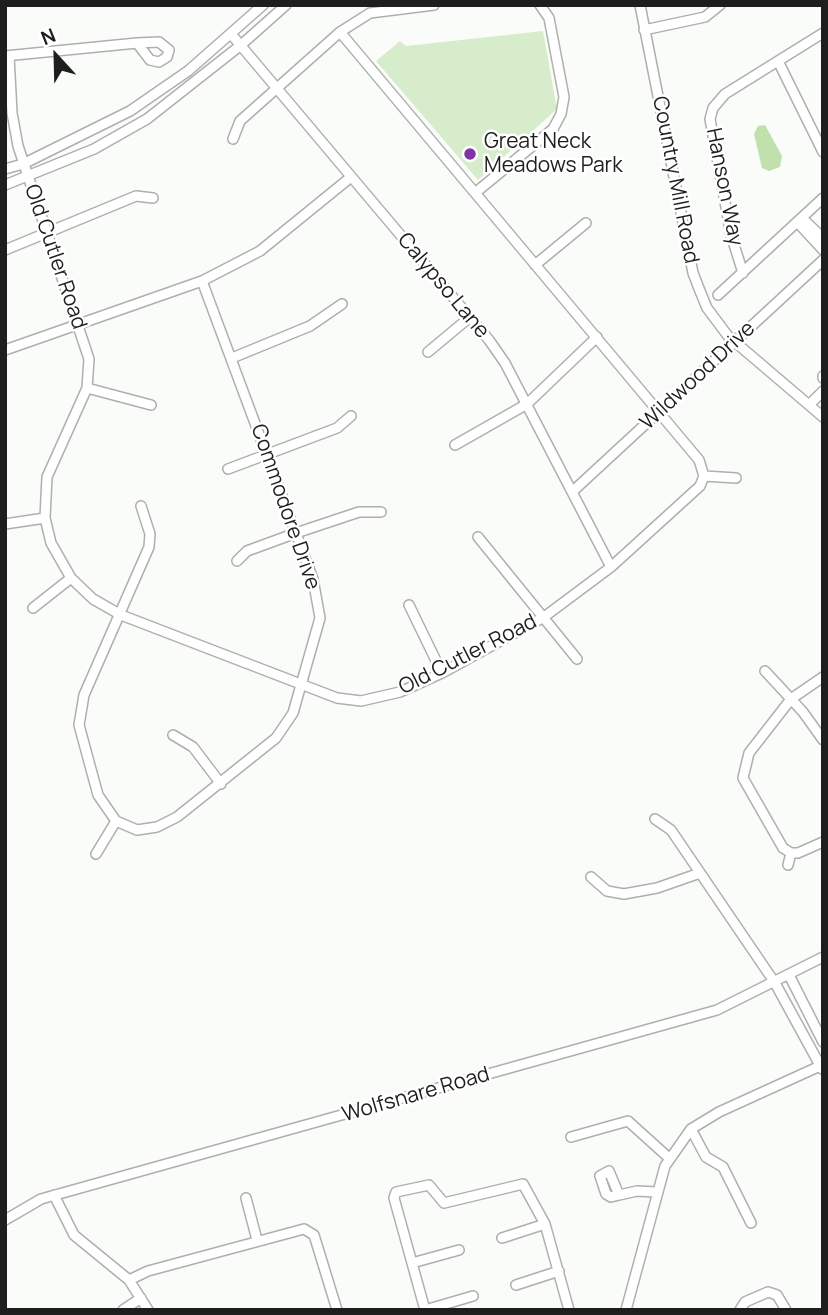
<!DOCTYPE html>
<html>
<head>
<meta charset="utf-8">
<style>
  body { margin:0 }
  #map { position:relative; width:828px; height:1315px; overflow:hidden; background:#fafcf9; font-family:Manrope,sans-serif }
  canvas { display:block }
  .frame { position:absolute; inset:0; border:7px solid #1d1e1d; pointer-events:none }
  .north { position:absolute; left:21px; top:21px; width:70px; height:70px; -webkit-text-stroke:5px #fff; paint-order:stroke; rotate:338deg; font-size:19px; font-weight:700; line-height:28px; text-align:center; color:#1d1e1d }
  .north::after { content:''; display:block; margin:auto; width:24px; height:32px; background:#1d1e1d; clip-path:polygon(50% 0,100% 100%,50% 72%,0 100%) }
</style>
</head>
<body>
<div id="map">
<canvas width="828" height="1315"></canvas>
<div class="frame"></div>
<div class="north">N</div>
</div>
<script>
const context = document.querySelector('canvas').getContext('2d');
context.lineJoin = 'round';
function paint(path, color) {
  context.fillStyle = color;
  context.fill(path, 'evenodd');
}
function shape(rows) {
  const path = new Path2D();
  for (const r of rows) {
    path.moveTo(r[0], r[1]);
    for (let i = 2; i < r.length; i += 2) path.lineTo(r[i], r[i + 1]);
  }
  return path;
}
function stroke(path, color, width, dash) {
  context.strokeStyle = color;
  context.lineWidth = width;
  context.lineCap = dash ? 'butt' : 'round';
  context.setLineDash(dash || []);
  context.stroke(path);
}
function drawText(font, color, halo, rows, align = 'center') {
  context.font = font + ' Manrope,sans-serif';
  context.lineWidth = 5;
  context.setLineDash([]);
  context.textBaseline = 'middle';
  context.strokeStyle = halo;
  context.fillStyle = color;
  for (const [text, x, y, turn = 0] of rows) {
    context.save();
    context.translate(x, y);
    context.rotate((+turn || 0) * Math.PI / 180);
    context.textAlign = isNaN(turn) ? turn : align;
    if (halo) context.strokeText(text, 0, 0);
    context.fillText(text, 0, 0);
    context.restore();
  }
}
paint(shape([
  [543,31,557,109,478,180,376,61,400,41,406,46]
]), '#d7eccb');
paint(shape([
  [765,125,782,156,780,167,769,171,762,168,754,134,758,126]
]), '#c0e0ac');
const minor = shape([
  [640,5,693,273,700,291,707,308,728,336,823,417],
  [644,30,705,17,720,5],
  [231,34,489,340,505,363,611,567],
  [159,42,169,50,167,57,159,62,150,60,137,43,159,42],
  [5,56,137,43],
  [9,56,12,113,18,146,89,359,87,388,47,477,45,518,51,543,71,578,93,599,121,615,337,698,361,701,400,692,442,673,544,617,611,567,700,486,704,476,699,460,340,32],
  [778,61,823,152],
  [233,139,240,121,340,32,370,13,434,5],
  [5,169,23,164,130,111,188,71,263,5],
  [5,185,94,149,147,119,241,45,286,5],
  [475,193,553,129,561,114,564,97,549,18,540,5],
  [803,219,823,238],
  [798,223,823,250],
  [5,250,136,196,153,198],
  [535,265,586,223],
  [743,273,731,235,710,119,713,108,725,94,823,33],
  [718,295,823,198],
  [5,350,202,281,260,251,351,177],
  [428,352,470,317],
  [232,358,310,326,342,304],
  [823,376,823,378],
  [87,388,151,405],
  [809,405,823,391],
  [455,445,527,404,597,337],
  [228,469,337,428,351,416],
  [704,476,736,478],
  [572,492,823,260],
  [141,506,150,534,149,547,84,695,79,725,98,795,116,821,137,830,157,827,177,817,276,738,293,713,320,618,313,579,202,281],
  [5,524,45,518],
  [478,537,577,659],
  [237,561,247,551,296,533,359,512,381,512],
  [409,605,442,673],
  [33,608,71,578],
  [765,671,803,712,823,740],
  [823,677,791,699,749,753,743,778,783,848,791,853,798,853,823,842],
  [173,735,193,747,221,784],
  [655,819,671,830,775,983,822,1069],
  [96,854,116,821],
  [788,865,791,853],
  [591,877,607,891,624,894,657,888,700,873],
  [789,975,823,1042],
  [691,1129,706,1157,723,1167,751,1223],
  [571,1137,628,1121,669,1158],
  [609,1171,619,1195,611,1197,606,1194,600,1176,609,1171],
  [54,1195,74,1235,129,1280,148,1310],
  [619,1195,637,1191,656,1192],
  [246,1198,257,1240],
  [5,1220,41,1199,717,1010,823,957],
  [502,1238,545,1224],
  [412,1263,459,1250],
  [129,1280,148,1271,304,1229,314,1235,337,1310],
  [516,1285,559,1271],
  [123,1310,141,1298],
  [425,1310,394,1198,396,1192,429,1185,444,1203,523,1184,545,1224,569,1310],
  [425,1310,473,1296],
  [626,1310,665,1166,691,1129,719,1112,820,1066],
  [740,1310,745,1302,768,1292,777,1295,786,1310]
]);
stroke(minor, '#aeb0ad', 12);
stroke(minor, '#fff', 9);
for (const [x, y, r, color] of [
  [470,154,7,"#8132a3"]
]) {
  const dot = new Path2D();
  dot.arc(x, y, r, 0, 2 * Math.PI);
  context.fillStyle = color;
  context.fill(dot);
  stroke(dot, '#fff', 2.5);
}
drawText('21px', '#1d1e1d', '#fff', [
  ["Great Neck",484,142],
  ["Meadows Park",484,166]
], 'left');
drawText('21px', '#1d1e1d', '#fff', [
  ["Country Mill Road",675,180,79],
  ["Hanson Way",724,187,79],
  ["Old Cutler Road",55,257,71],
  ["Calypso Lane",443,286,50],
  ["Wildwood Drive",698,376,-43],
  ["Commodore Drive",285,507,71],
  ["Old Cutler Road",468,655,-27],
  ["Wolfsnare Road",416,1095,-16]
]);
</script>
</body>
</html>
